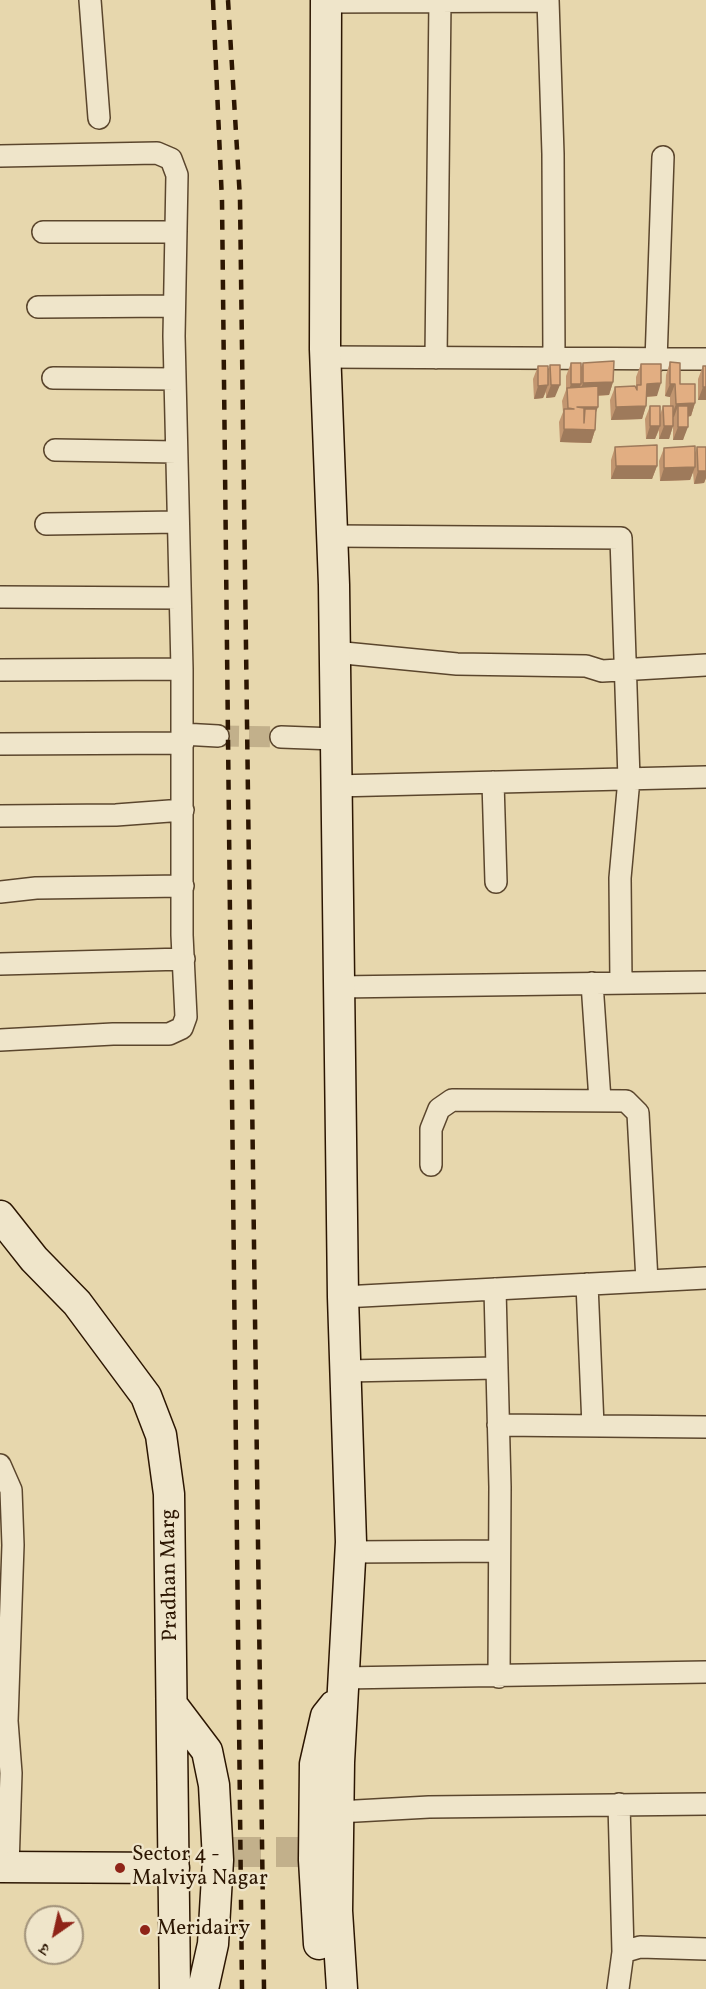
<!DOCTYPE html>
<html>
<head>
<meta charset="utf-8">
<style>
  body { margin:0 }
  #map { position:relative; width:706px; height:1989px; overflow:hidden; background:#e7d7ad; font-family:Vollkorn,"Noto Serif Devanagari",serif }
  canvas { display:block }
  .north { position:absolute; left:24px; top:1905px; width:60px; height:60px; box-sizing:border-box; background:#efe5ca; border:2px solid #a1927a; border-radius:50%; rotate:214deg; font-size:16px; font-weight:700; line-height:24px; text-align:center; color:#2c1602 }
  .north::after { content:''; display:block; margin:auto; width:21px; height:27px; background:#8f2418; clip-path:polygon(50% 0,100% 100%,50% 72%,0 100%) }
</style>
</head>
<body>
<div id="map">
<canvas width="706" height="1989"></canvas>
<div class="north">उ</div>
</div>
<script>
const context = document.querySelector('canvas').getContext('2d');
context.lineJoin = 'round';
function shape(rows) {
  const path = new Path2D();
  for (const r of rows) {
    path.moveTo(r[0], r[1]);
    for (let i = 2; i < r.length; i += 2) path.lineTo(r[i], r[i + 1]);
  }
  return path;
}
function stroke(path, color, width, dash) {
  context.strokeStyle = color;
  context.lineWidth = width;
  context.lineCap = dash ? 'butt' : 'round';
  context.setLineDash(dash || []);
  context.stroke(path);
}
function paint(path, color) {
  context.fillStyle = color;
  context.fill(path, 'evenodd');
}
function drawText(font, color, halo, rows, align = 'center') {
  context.font = font + ' Vollkorn,serif';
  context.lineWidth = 4.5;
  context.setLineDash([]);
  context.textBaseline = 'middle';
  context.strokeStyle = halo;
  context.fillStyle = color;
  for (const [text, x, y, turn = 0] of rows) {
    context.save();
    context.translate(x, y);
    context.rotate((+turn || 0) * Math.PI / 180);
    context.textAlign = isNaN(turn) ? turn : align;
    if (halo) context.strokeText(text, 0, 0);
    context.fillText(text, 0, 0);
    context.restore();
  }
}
stroke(shape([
  [218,736,281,737]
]), '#c2b08b', 21, [21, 10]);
stroke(shape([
  [231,1852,300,1852]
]), '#c2b08b', 30, [30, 15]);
const street = shape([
  [90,0,99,118],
  [548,0,553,154,554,358],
  [326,2,548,1],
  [0,156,157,153,171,159,177,175,174,336,182,669,182,935,186,1017,182,1028,169,1034,113,1034,0,1040],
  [43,232,176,232],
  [38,307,174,306],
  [326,357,706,359],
  [436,358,440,0],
  [656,361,663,157],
  [53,378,175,379],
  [55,450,176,452],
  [46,524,178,522],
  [332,536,621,538,629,779,620,878,621,983],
  [0,597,180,598],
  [334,652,457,664,586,666,602,671,706,665],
  [0,670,182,669],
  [182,734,218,736],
  [281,737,335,739],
  [0,744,183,743],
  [493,782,496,882],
  [335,786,706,777],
  [0,816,116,815,183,810],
  [0,892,36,888,183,886],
  [0,964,184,959],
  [592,983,600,1100],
  [338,987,706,982],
  [431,1165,431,1129,439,1109,452,1100,626,1101,638,1113,647,1281],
  [587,1284,593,1426],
  [495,1289,500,1487,499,1677],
  [343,1297,706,1278],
  [346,1371,497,1368],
  [498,1425,706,1427],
  [0,1465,11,1490,13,1545,7,1721,11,1773,8,1867],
  [350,1552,499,1551],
  [342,1678,706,1672],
  [619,1804,623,1952],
  [338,1812,429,1807,706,1804],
  [618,1989,623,1952,640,1947,706,1949]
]);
const secondary = shape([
  [326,0,325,349,334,585,343,1297,351,1542,339,1762,337,1911,342,1989],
  [0,1216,34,1259,77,1303,146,1396,161,1435,169,1494,175,1989],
  [173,1706,207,1751,214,1785,218,1860,213,1944,203,1989],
  [0,1867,174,1868],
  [319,1944,314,1860,315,1764,326,1716,334,1706]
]);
stroke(street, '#5b462d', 24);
stroke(secondary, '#2c1602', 33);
stroke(street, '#efe5ca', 21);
stroke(secondary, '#efe5ca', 30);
stroke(shape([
  [213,0,222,201,242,1989],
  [228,0,240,199,264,1989]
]), '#2c1602', 4.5, [10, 10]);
paint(shape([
  [670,362,680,384,695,403,691,416,688,417,683,440,673,440,673,426,669,439,659,439,659,430,655,439,646,439,645,419,650,406,660,415,663,406,670,406,670,397,665,396,666,375],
  [571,363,581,367,583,363,613,382,609,395,598,396,595,414,595,430,591,443,560,442,559,422,563,412,562,401,566,390,566,376],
  [641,364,657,396,646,397,646,406,642,419,611,420,610,400,615,387,636,387,636,377],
  [550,365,555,397,546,398,546,392,543,398,534,399,533,379,538,366,548,370],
  [703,366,706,400,698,400,698,379],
  [615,447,657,466,652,479,611,479,611,460],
  [697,447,706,471,706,478,704,483,694,484,693,472,690,480,660,481,659,461,664,448,695,453]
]), '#c29670');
paint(shape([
  [613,382,609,395,578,396,583,383],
  [661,383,657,396,642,397,647,384],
  [571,384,581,384,577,397,567,394],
  [670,384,675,384,670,397,665,396],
  [548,385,543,398,534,399,538,386],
  [551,385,560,385,555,397,546,398],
  [703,387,706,387,706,400,698,400],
  [695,403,691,416,678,417,678,406,674,417,671,417,676,404],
  [646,406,642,419,611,420,616,407],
  [577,407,598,407,593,420,585,409,581,420],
  [650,426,660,426,655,439,646,439],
  [664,426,673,426,669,439,659,439],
  [678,427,688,427,683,440,673,440],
  [564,429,595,430,591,443,560,442],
  [616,466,657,466,652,479,611,479],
  [695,467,690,480,660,481,664,468],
  [698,471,706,471,706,478,704,483,694,484]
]), '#9e7a5b');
const building = shape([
  [614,361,613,382,583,383,583,363,614,361],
  [670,362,680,363,680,384,695,384,695,403,676,404,675,384,670,384,670,362],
  [571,363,581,363,581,384,571,384,571,363],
  [641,364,661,364,661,383,647,384,646,406,616,407,615,387,635,386,637,390,637,385,641,385,641,364],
  [550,365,560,365,560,385,551,385,550,365],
  [538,366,548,366,548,385,538,386,538,366],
  [703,366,706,366,706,387,703,387,703,366],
  [598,386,598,407,577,407,584,408,584,423,585,409,596,409,595,430,564,429,564,409,574,409,568,408,567,388,598,386],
  [650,406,660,406,660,426,650,426,650,406],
  [663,406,673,406,673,426,664,426,663,406],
  [678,406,688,406,688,427,678,427,678,406],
  [657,445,657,466,616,466,615,447,657,445],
  [695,446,695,467,664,468,664,448,695,446],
  [697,447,706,447,706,471,698,471,697,447]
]);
paint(building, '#e2ae82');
stroke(building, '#9e7a5b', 1.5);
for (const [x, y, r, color] of [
  [120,1868,6,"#8f2418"],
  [145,1930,6,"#8f2418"]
]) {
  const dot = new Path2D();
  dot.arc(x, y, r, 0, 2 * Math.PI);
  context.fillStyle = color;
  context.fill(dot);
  stroke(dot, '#efe5ca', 2);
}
drawText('21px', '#2c1602', '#efe5ca', [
  ["Pradhan Marg",171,1575,-91]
]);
drawText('21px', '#2c1602', '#efe5ca', [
  ["Sector 4 -",132,1856],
  ["Malviya Nagar",132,1880],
  ["Meridairy",157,1930]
], 'left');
</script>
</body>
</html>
